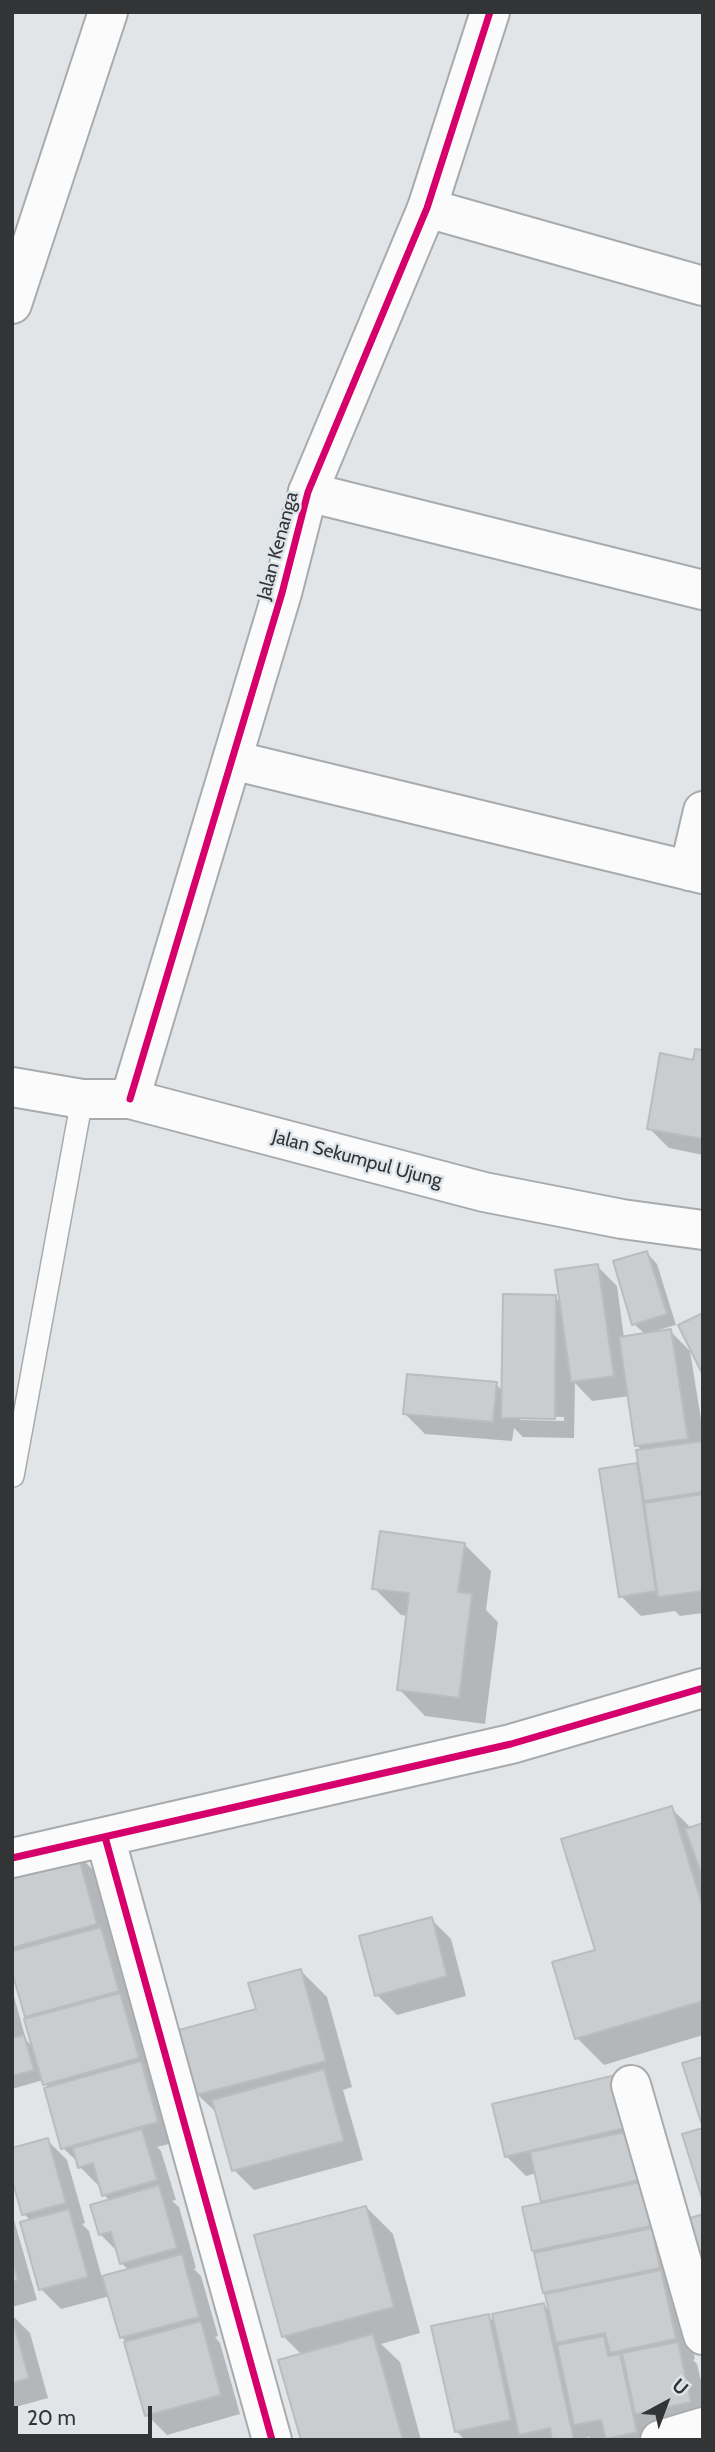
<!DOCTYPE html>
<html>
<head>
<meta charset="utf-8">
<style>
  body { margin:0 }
  #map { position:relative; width:715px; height:2452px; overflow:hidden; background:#e2e5e8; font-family:Cabin,sans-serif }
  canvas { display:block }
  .frame { position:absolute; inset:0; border:14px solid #323436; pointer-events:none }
  .north { position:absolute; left:631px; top:2368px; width:70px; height:70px; -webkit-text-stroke:5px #dfe6eb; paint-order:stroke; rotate:41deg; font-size:19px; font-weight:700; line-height:28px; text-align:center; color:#323436 }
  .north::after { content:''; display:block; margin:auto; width:24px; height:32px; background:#323436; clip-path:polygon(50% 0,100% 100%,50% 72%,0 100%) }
  .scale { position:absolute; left:14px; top:2406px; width:138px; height:32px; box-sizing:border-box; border:4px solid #323436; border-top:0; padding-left:9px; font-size:21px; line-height:24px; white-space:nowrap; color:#323436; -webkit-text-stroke:5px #dfe6eb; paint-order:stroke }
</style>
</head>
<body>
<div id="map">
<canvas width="715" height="2452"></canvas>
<div class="frame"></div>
<div class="north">U</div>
<div class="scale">20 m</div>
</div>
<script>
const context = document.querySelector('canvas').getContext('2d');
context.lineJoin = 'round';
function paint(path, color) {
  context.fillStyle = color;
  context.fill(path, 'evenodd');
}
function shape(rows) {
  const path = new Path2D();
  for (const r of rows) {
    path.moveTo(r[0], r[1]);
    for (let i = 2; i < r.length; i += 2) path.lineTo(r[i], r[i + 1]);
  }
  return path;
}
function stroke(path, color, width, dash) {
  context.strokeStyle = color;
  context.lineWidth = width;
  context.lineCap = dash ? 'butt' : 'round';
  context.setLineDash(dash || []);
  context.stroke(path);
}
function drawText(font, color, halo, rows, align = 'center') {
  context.font = font + ' Cabin,sans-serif';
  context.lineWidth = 5;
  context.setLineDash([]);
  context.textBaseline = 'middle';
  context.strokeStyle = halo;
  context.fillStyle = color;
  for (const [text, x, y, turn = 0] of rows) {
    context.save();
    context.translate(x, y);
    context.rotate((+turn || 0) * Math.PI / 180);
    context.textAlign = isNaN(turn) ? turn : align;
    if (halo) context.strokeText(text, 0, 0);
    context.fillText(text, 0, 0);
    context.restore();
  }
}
paint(shape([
  [703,1052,703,1155,669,1148,649,1128],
  [647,1253,657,1264,676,1325,658,1330,658,1332,670,1331,690,1351,703,1432,703,1613,680,1616,675,1611,641,1616,621,1596,636,1465,641,1471,642,1451,637,1445,630,1396,592,1401,575,1383,574,1438,523,1437,514,1428,512,1441,425,1434,405,1414,496,1384,503,1391,555,1297,561,1303,597,1266,617,1286,624,1338,645,1334,634,1324],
  [520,1416,564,1417,564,1421,520,1420],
  [464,1544,491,1571,486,1610,498,1622,485,1724,425,1716,399,1689,408,1616,401,1615,374,1588],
  [671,1808,692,1829,703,1825,703,2035,604,2065,577,2038,597,1951],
  [76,1853,96,1873,177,2142,157,2147,161,2151,176,2200,172,2201,179,2207,196,2268,194,2269,201,2276,218,2336,215,2337,220,2343,240,2414,167,2435,147,2415,126,2342,122,2337,110,2296,61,2309,41,2289,31,2221,24,2214,47,2140,67,2160,85,2223,82,2224,89,2231,102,2278,129,2270,121,2263,119,2253,100,2234,110,2201,104,2195,102,2187,100,2187,80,2167,79,2163,63,2148,49,2089,43,2080,12,2089,12,1989,26,2040,34,2048,30,2019,27,2016,12,1971,12,1871],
  [431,1919,451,1939,466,1996,397,2015,377,1995],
  [300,1970,327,1997,352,2087,343,2090,363,2160,254,2190,234,2170,218,2114,198,2095,181,2031,258,2010],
  [615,2077,681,2292,695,2359,693,2360,697,2364,703,2389,703,2423,654,2440,592,2440,588,2436,589,2440,465,2440,456,2431,488,2316,496,2324,544,2305,550,2311,534,2250,543,2204,537,2173,526,2176,506,2156],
  [366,2207,393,2234,420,2333,381,2344,400,2362,421,2440,303,2440,302,2355,283,2336],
  [12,2213,37,2300,12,2307],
  [12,2315,30,2333,48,2398,12,2408]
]), '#0003');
const building = shape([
  [695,1049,703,1050,703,1139,647,1129,660,1053,693,1060,695,1049],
  [647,1251,667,1314,632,1325,613,1261,647,1251],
  [598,1264,614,1376,571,1382,555,1270,598,1264],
  [503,1294,556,1295,555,1419,501,1418,503,1294],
  [703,1313,703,1375,678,1325,703,1313],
  [671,1329,688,1439,635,1446,619,1337,671,1329],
  [407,1374,497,1382,493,1422,403,1414,407,1374],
  [703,1441,703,1492,644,1501,636,1450,703,1441],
  [637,1463,656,1591,619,1597,599,1469,637,1463],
  [703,1494,703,1591,658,1597,644,1503,703,1494],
  [380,1531,465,1543,458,1592,472,1594,459,1698,397,1690,409,1593,372,1589,380,1531],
  [672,1806,703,1908,703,2001,575,2039,552,1962,595,1950,561,1839,672,1806],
  [703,1823,703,1878,685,1829,703,1823],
  [77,1851,97,1924,12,1948,12,1869,77,1851],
  [432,1917,447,1976,375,1996,359,1936,432,1917],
  [101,1927,119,1991,25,2017,12,1972,12,1951,101,1927],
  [301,1969,326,2061,196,2095,179,2030,256,2009,248,1983,301,1969],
  [120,1993,139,2058,43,2085,24,2019,120,1993],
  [24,2035,34,2070,12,2076,12,2038,24,2035],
  [703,2057,703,2201,682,2134,703,2128,682,2063,703,2057],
  [141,2061,158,2122,61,2149,44,2088,141,2061],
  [324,2069,344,2141,232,2171,212,2100,324,2069],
  [616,2075,629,2127,505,2157,492,2104,616,2075],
  [142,2129,157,2180,102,2196,93,2163,78,2168,73,2148,142,2129],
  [630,2131,640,2180,541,2202,530,2152,630,2131],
  [48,2138,66,2203,22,2215,12,2179,12,2148,48,2138],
  [641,2182,651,2226,532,2251,522,2207,641,2182],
  [159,2185,177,2248,120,2264,111,2232,99,2235,90,2205,159,2185],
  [366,2206,394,2307,282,2337,254,2235,366,2206],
  [69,2209,88,2277,39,2290,20,2222,69,2209],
  [703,2214,703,2271,687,2219,703,2214],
  [652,2228,660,2268,543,2293,534,2253,652,2228],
  [182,2254,199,2317,120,2338,102,2276,182,2254],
  [12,2259,18,2280,12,2282,12,2259],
  [661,2270,676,2339,610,2353,605,2333,556,2343,545,2294,661,2270],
  [544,2303,574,2440,552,2440,550,2428,519,2435,492,2314,544,2303],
  [489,2314,511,2420,455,2432,431,2326,489,2314],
  [12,2318,29,2378,12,2383,12,2318],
  [201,2321,221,2395,145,2416,124,2342,201,2321],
  [373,2334,403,2440,301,2440,278,2360,373,2334],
  [604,2336,608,2356,620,2354,637,2432,606,2439,601,2420,574,2425,557,2345,604,2336],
  [678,2342,691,2402,635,2414,622,2353,678,2342]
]);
paint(building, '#cacdcf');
stroke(building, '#babcbe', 2);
const service = shape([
  [13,1476,82,1099]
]);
const minor = shape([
  [427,208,703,286],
  [12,304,108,12],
  [308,492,703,590],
  [232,760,703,874],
  [689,871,703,811],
  [105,1837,272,2440],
  [12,1858,511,1744,703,1688],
  [631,2085,703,2335],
  [660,2440,703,2427]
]);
const tertiary = shape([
  [130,1099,282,593,308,492,427,208,490,12]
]);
const secondary = shape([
  [12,1087,82,1099,130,1099,484,1192,622,1219,703,1230]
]);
stroke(service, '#a8abad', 24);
stroke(minor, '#a8abad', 42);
stroke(tertiary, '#a8abad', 42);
stroke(secondary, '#a8abad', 42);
stroke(service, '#fbfbfc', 21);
stroke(minor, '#fbfbfc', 38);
stroke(tertiary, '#fbfbfc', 38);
stroke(secondary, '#fbfbfc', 38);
stroke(shape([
  [130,1099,282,593,308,492,427,208,490,12],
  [105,1837,272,2440],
  [12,1858,511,1744,703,1688]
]), '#d6006c', 7);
drawText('19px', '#323436', '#dfe6eb', [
  ["Jalan Kenanga",278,546,-75],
  ["Jalan Sekumpul Ujung",357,1159,15]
]);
</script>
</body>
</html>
